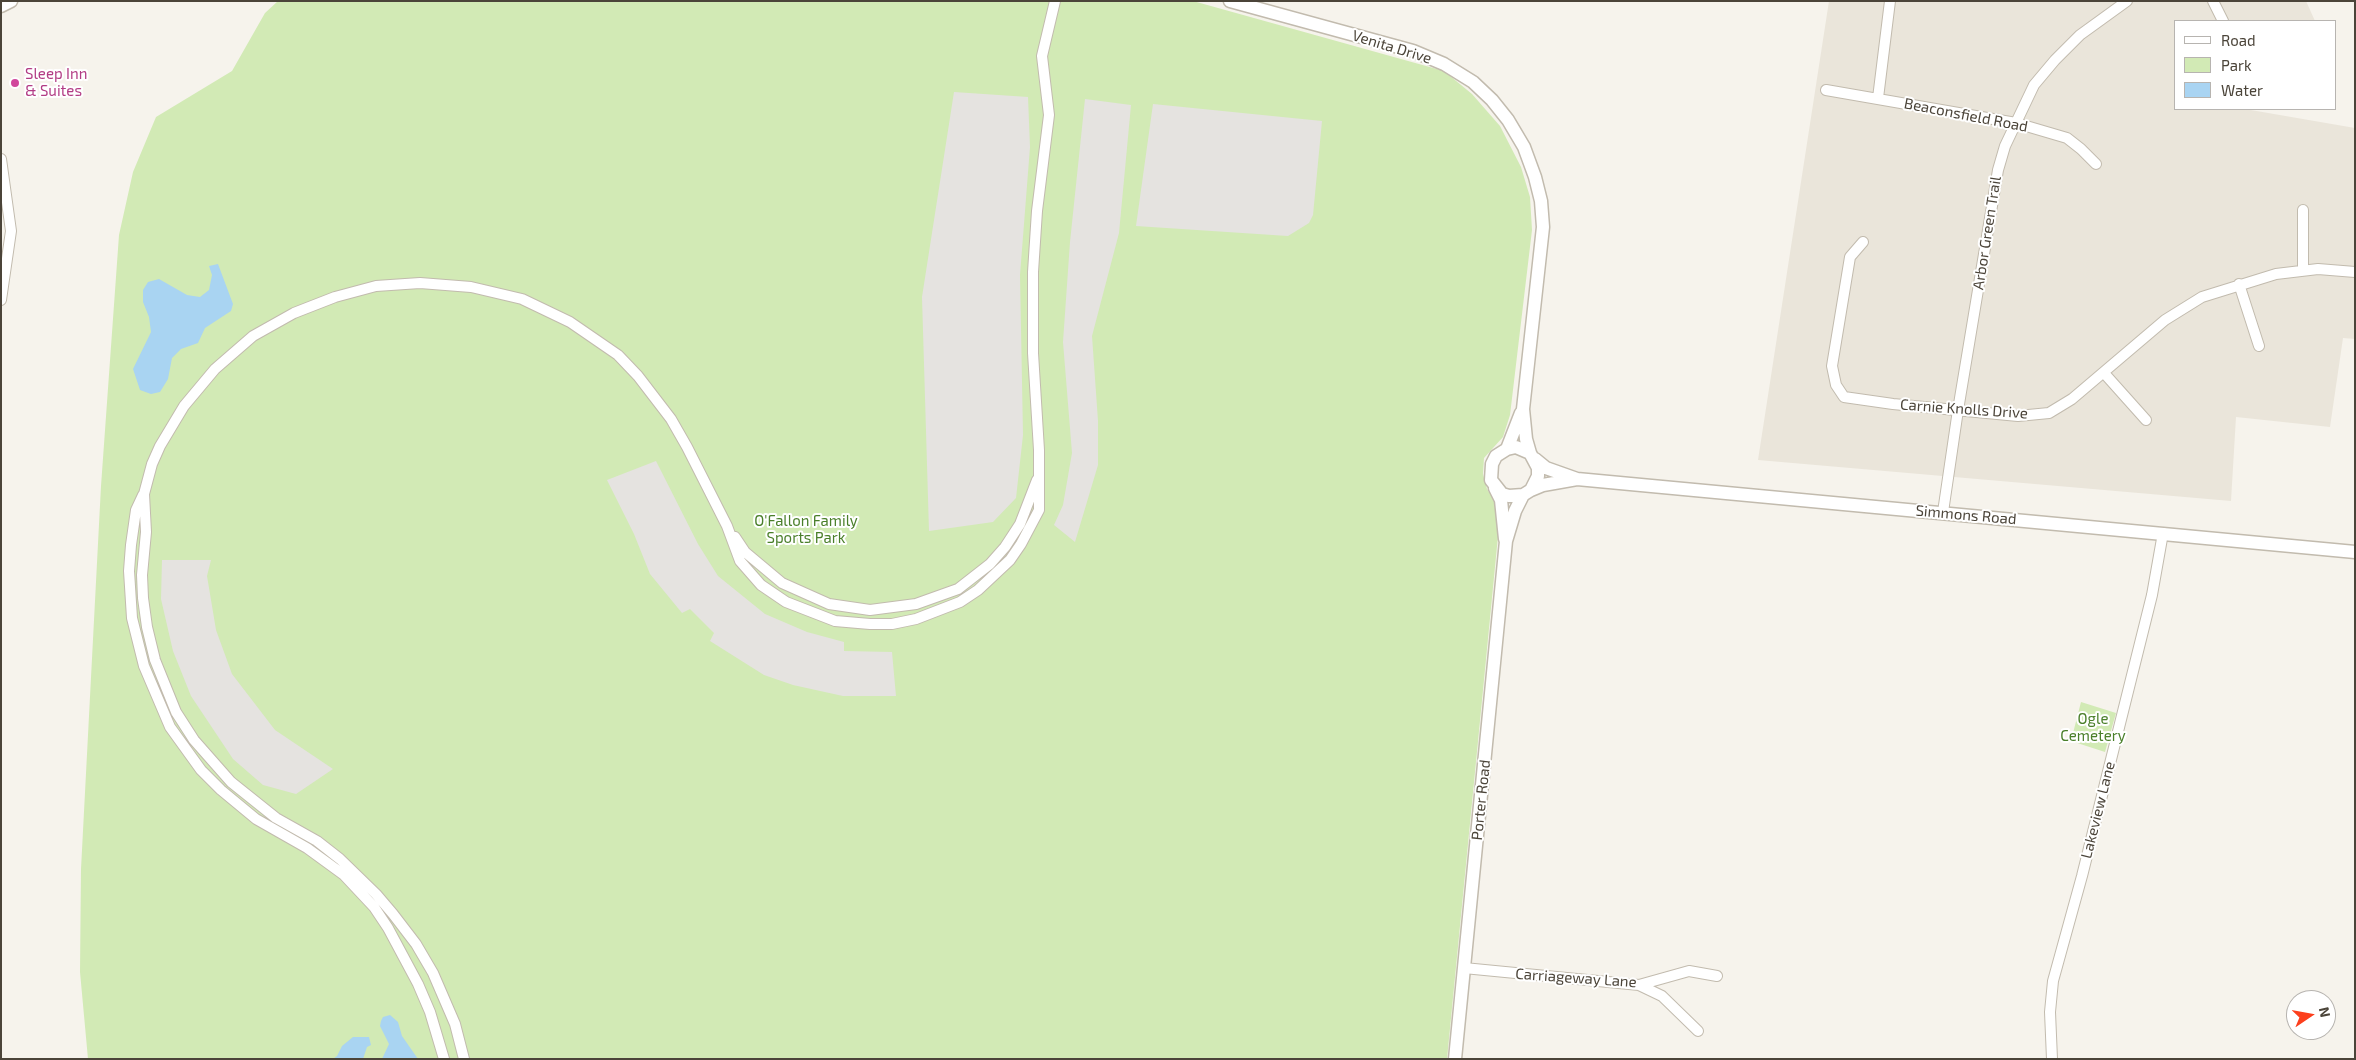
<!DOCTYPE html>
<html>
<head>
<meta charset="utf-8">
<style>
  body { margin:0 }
  #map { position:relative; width:2356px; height:1060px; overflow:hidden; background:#f6f3ec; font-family:"Exo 2",sans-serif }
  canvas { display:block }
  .frame { position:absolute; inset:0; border:2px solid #4b4439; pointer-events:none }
  .legend { position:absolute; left:2174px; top:20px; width:162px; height:90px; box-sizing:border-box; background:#fff; border:1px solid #b7b4b0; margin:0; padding:6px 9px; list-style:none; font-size:15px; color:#4b4439 }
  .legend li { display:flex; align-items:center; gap:10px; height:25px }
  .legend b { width:25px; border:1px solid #b7b4b0 }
  .north { position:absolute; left:2286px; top:990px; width:50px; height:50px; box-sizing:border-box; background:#fff; border:1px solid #b7b4b0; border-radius:50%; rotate:78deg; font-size:14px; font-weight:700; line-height:20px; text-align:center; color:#4b4439 }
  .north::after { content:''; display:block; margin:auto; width:18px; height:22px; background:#fc3f1d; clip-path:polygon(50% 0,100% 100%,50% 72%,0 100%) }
</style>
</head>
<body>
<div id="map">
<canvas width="2356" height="1060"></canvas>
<div class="frame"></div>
<ul class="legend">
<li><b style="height:6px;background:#fff"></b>Road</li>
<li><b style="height:14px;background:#d2eab5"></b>Park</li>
<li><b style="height:14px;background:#a9d4f2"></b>Water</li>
</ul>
<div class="north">N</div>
</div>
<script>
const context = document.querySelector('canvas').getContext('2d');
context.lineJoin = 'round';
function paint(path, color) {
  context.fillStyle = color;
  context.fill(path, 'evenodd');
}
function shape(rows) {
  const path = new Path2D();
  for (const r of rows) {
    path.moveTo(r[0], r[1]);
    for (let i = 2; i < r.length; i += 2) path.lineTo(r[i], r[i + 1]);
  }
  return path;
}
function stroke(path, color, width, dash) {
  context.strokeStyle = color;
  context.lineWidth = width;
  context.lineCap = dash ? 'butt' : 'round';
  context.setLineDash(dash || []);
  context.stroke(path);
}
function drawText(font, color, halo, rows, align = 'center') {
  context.font = font + ' "Exo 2",sans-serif';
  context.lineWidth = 4;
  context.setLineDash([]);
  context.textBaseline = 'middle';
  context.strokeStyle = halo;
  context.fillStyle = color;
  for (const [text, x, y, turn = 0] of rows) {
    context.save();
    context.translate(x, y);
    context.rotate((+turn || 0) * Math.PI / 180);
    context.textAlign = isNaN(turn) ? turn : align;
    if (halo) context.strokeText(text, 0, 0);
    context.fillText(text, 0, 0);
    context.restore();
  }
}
paint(shape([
  [1829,1,2306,1,2315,21,2175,21,2175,109,2245,109,2355,128,2355,339,2343,338,2330,427,2236,417,2231,501,1758,460]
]), '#eae5da');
paint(shape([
  [278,1,1193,1,1444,71,1472,94,1500,126,1521,167,1530,197,1532,230,1510,415,1503,437,1484,458,1483,474,1487,489,1496,503,1499,526,1447,1059,88,1059,80,972,81,869,101,486,119,235,133,172,156,117,232,71,265,13],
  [2081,702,2116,713,2105,752,2071,741]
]), '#d2eab5');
paint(shape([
  [954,92,1028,97,1030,147,1020,275,1023,435,1016,498,993,522,929,531,922,297],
  [1085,99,1131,105,1119,233,1092,336,1098,421,1098,465,1075,542,1054,525,1063,505,1072,453,1063,342,1070,242],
  [1153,104,1322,121,1313,215,1309,223,1288,236,1136,226],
  [656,461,698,544,718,576,765,614,807,632,844,642,844,651,892,652,896,696,843,696,793,685,764,675,710,641,714,633,690,609,682,613,650,574,634,534,607,480],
  [162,560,211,560,207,576,216,630,232,674,275,730,333,769,296,794,263,785,233,759,191,696,173,651,161,599]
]), '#e5e3e0');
paint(shape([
  [218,264,233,304,231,311,205,328,198,343,181,349,172,358,168,379,160,392,151,394,140,390,133,369,151,332,149,317,143,302,143,290,148,282,159,279,187,295,200,297,209,290,212,275,209,266],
  [390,1015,398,1022,402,1036,418,1059,382,1059,389,1044,380,1026,381,1021,383,1017],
  [353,1037,369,1037,371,1045,367,1047,363,1059,333,1059,337,1056,342,1046]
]), '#a9d4f2');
const minor = shape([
  [2213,1,2223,21],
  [1826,90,2016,123,2067,138,2081,149,2096,164],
  [1878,98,1890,1],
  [1,159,11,231,1,300],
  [1863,242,1850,257,1832,366,1836,385,1844,397,1893,404,2018,416,2049,413,2072,399,2165,320,2202,297,2276,274,2318,269,2355,272],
  [2303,270,2303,210],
  [2239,284,2259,346],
  [2104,373,2146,420],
  [143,495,136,510,131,545,129,571,132,618,144,666,170,727,201,770,221,790,256,819,307,848,344,875,374,907,388,928,418,984,430,1012,444,1059],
  [1943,512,1958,410,1998,170,2005,146,2034,85,2055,60,2080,35,2127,1],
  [735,537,745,552,782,583,829,604,870,610,916,604,958,589,990,564,1005,547,1020,524,1037,480],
  [1464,968,1639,985,1689,971,1717,976],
  [1639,985,1662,996,1698,1031],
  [464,1059,455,1024,433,973,416,944,393,914,376,894,340,859,317,841,276,818,231,782,194,740,176,712,155,660,147,627,143,598,142,575,146,532,144,494,152,464,160,446,184,406,215,369,253,336,294,313,335,297,376,286,420,283,471,287,522,299,570,322,618,355,638,376,671,419,687,447,727,526,740,561,761,585,786,602,835,621,870,624,892,624,916,619,960,602,978,590,1010,560,1021,544,1039,510,1039,450,1033,353,1033,272,1037,211,1049,115,1042,56,1055,1],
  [2052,1059,2050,1012,2053,981,2082,876,2152,595,2163,533]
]);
const tertiary = shape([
  [1230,1,1413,51,1444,64,1473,82,1492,100,1508,120,1524,147,1535,177,1541,201,1543,227,1523,409,1526,439,1530,453,1538,468,1538,476,1531,490,1523,495,1509,496,1502,494,1491,480,1492,464,1496,456,1507,449,1516,447,1530,453],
  [1,6,11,1],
  [1507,449,1521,413],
  [1535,459,1546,468,1577,479],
  [1495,488,1501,500,1505,539],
  [1531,490,1543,485,1577,479,2355,552],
  [1455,1059,1506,541,1515,511,1523,495]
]);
stroke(minor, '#c2bbae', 12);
stroke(tertiary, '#c2bbae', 15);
stroke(minor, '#fff', 10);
stroke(tertiary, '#fff', 12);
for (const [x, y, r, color] of [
  [15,83,5,"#d1479c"]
]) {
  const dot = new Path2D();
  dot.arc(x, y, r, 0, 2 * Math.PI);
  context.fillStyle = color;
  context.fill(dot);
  stroke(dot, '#fff', 2);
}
drawText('15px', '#4b4439', '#fff', [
  ["Venita Drive",1392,47,17],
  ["Beaconsfield Road",1966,115,11],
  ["Arbor Green Trail",1987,233,-81],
  ["Carnie Knolls Drive",1964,409,4],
  ["Simmons Road",1966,515,5],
  ["Porter Road",1481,800,-84],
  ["Lakeview Lane",2098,810,-76],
  ["Carriageway Lane",1576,978,4]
]);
drawText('15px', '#b23c85', '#fff', [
  ["Sleep Inn",25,74],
  ["& Suites",25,91]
], 'left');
drawText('15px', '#4a7f2a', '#fff', [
  ["O'Fallon Family",806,521],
  ["Sports Park",806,538],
  ["Ogle",2093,719],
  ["Cemetery",2093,736]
]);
</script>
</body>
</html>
